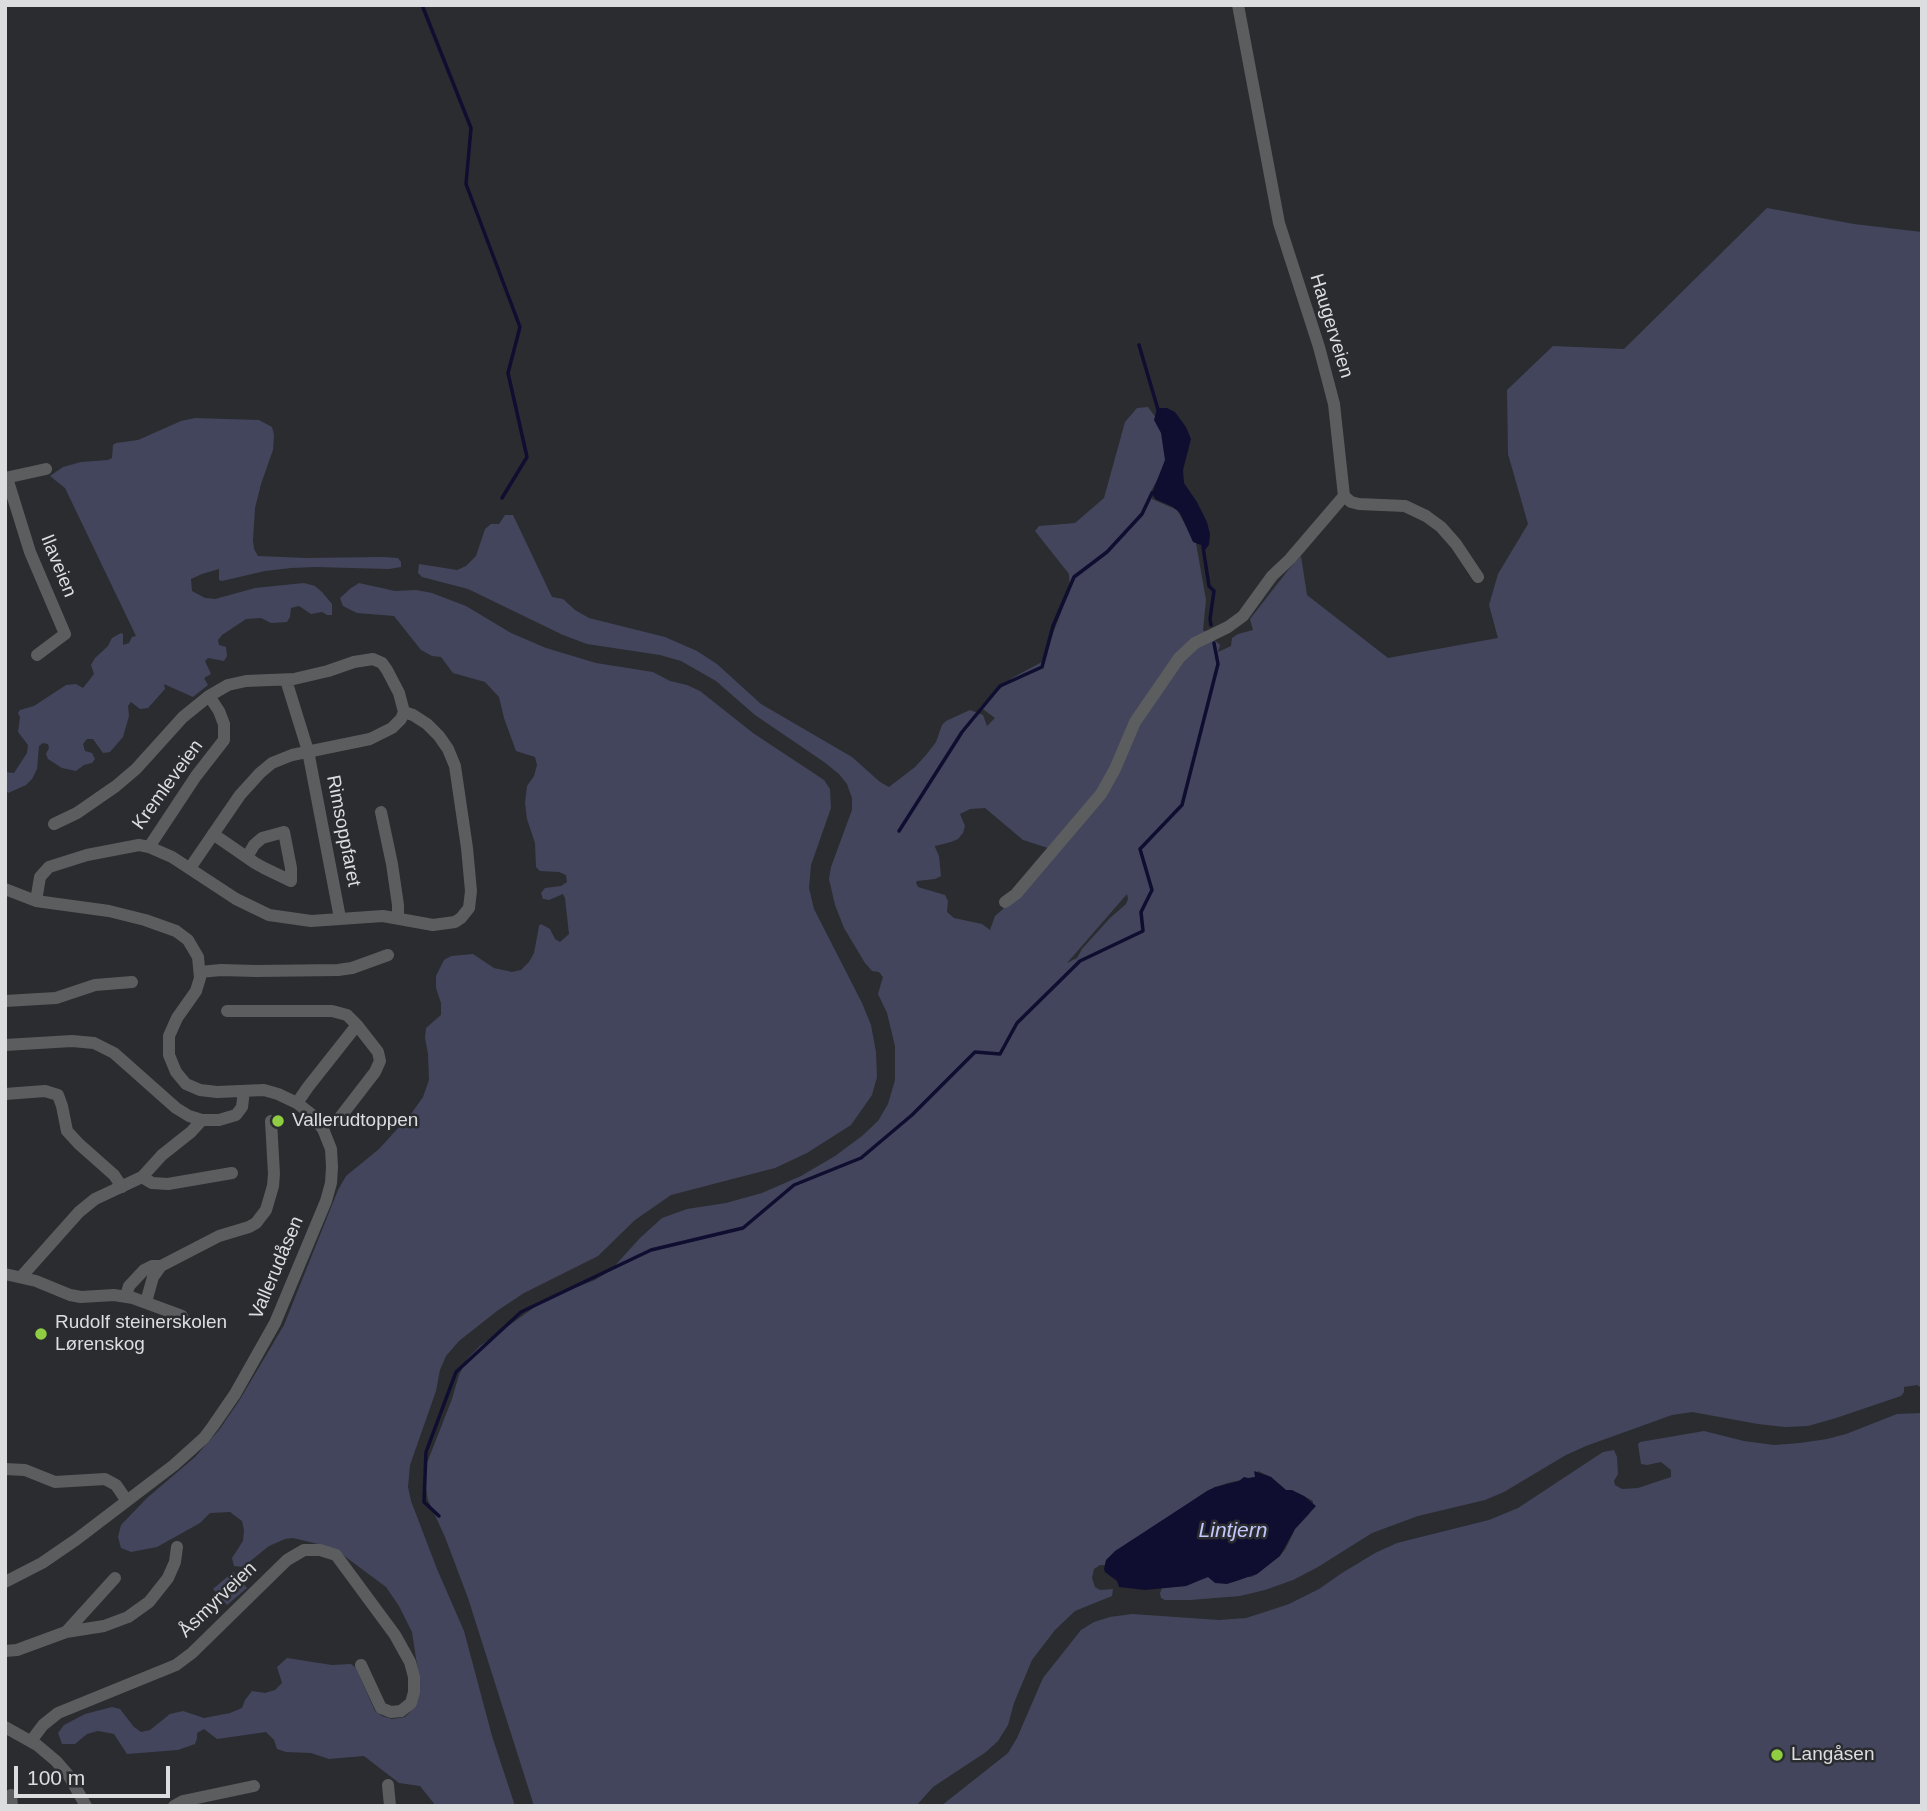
<!DOCTYPE html>
<html>
<head>
<meta charset="utf-8">
<style>
  body { margin:0 }
  #map { position:relative; width:1927px; height:1811px; overflow:hidden; background:#2b2c30; font-family:Arial,sans-serif }
  canvas { display:block }
  .frame { position:absolute; inset:0; border:7px solid #dcdddf; pointer-events:none }
  .scale { position:absolute; left:14px; top:1766px; width:156px; height:32px; box-sizing:border-box; border:4px solid #dcdddf; border-top:0; padding-left:9px; font-size:21px; line-height:24px; white-space:nowrap; color:#dcdddf; -webkit-text-stroke:5px #2b2c30; paint-order:stroke }
</style>
</head>
<body>
<div id="map">
<canvas width="1927" height="1811"></canvas>
<div class="frame"></div>
<div class="scale">100 m</div>
</div>
<script>
const context = document.querySelector('canvas').getContext('2d');
context.lineJoin = 'round';
function paint(path, color) {
  context.fillStyle = color;
  context.fill(path, 'evenodd');
}
function shape(rows) {
  const path = new Path2D();
  for (const r of rows) {
    path.moveTo(r[0], r[1]);
    for (let i = 2; i < r.length; i += 2) path.lineTo(r[i], r[i + 1]);
  }
  return path;
}
function stroke(path, color, width, dash) {
  context.strokeStyle = color;
  context.lineWidth = width;
  context.lineCap = dash ? 'butt' : 'round';
  context.setLineDash(dash || []);
  context.stroke(path);
}
function drawText(font, color, halo, rows, align = 'center') {
  context.font = font + ' Arial,sans-serif';
  context.lineWidth = 5;
  context.setLineDash([]);
  context.textBaseline = 'middle';
  context.strokeStyle = halo;
  context.fillStyle = color;
  for (const [text, x, y, turn = 0] of rows) {
    context.save();
    context.translate(x, y);
    context.rotate((+turn || 0) * Math.PI / 180);
    context.textAlign = isNaN(turn) ? turn : align;
    if (halo) context.strokeText(text, 0, 0);
    context.fillText(text, 0, 0);
    context.restore();
  }
}
paint(shape([
  [1767,208,1854,224,1922,232,1922,1388,1917,1385,1904,1387,1904,1392,1901,1396,1836,1418,1808,1426,1785,1427,1758,1424,1692,1412,1672,1415,1586,1446,1566,1455,1504,1492,1485,1500,1418,1516,1372,1533,1318,1567,1293,1580,1265,1590,1240,1596,1190,1600,1165,1600,1161,1598,1160,1593,1162,1588,1186,1586,1203,1578,1208,1577,1229,1583,1240,1580,1246,1577,1251,1577,1257,1574,1279,1556,1285,1550,1295,1529,1310,1513,1313,1501,1304,1496,1286,1490,1271,1477,1258,1471,1255,1477,1227,1483,1207,1491,1107,1559,1105,1565,1100,1565,1094,1569,1092,1578,1095,1587,1100,1590,1113,1589,1112,1596,1075,1611,1055,1630,1032,1660,1014,1703,1008,1725,998,1741,986,1752,933,1787,916,1806,534,1806,468,1598,445,1537,428,1500,425,1483,427,1463,452,1399,459,1375,467,1359,480,1346,546,1299,595,1280,611,1270,640,1238,662,1218,687,1209,726,1203,762,1193,801,1176,835,1156,862,1136,878,1121,888,1104,895,1080,895,1046,887,1013,878,994,883,977,879,972,872,971,865,963,844,928,835,905,829,879,831,867,852,810,852,798,847,784,839,774,824,762,755,715,716,681,681,661,660,655,587,644,563,635,468,589,422,577,418,573,419,564,457,570,466,566,476,556,485,529,491,524,499,524,505,515,513,515,552,597,563,599,575,610,589,618,665,637,697,651,717,664,761,704,852,757,880,782,889,787,915,767,926,755,936,742,942,725,946,721,970,710,983,715,987,726,995,718,980,707,1012,678,1042,662,1070,589,1069,574,1035,531,1039,526,1075,523,1104,498,1125,422,1137,408,1148,407,1160,423,1169,458,1150,493,1152,499,1177,510,1196,543,1206,600,1203,630,1220,645,1218,652,1231,646,1232,638,1238,634,1253,630,1250,619,1289,569,1301,556,1307,595,1388,658,1498,638,1489,605,1498,574,1528,524,1508,454,1507,390,1553,346,1624,349],
  [985,808,1023,840,1051,849,1020,894,995,916,990,930,982,924,954,918,947,912,948,901,945,895,918,887,916,883,917,881,935,879,941,876,939,856,935,847,935,846,951,842,958,839,963,833,965,826,960,814,970,809],
  [1127,894,1128,899,1126,904,1110,918,1082,949,1077,958,1067,963],
  [195,418,259,420,272,427,274,435,273,450,261,484,255,508,253,540,254,549,258,556,306,558,383,557,398,558,401,562,401,567,389,569,316,567,291,568,265,571,222,581,219,580,219,569,202,574,191,579,192,591,205,598,215,599,255,588,304,583,315,586,322,592,332,604,332,615,327,615,322,612,311,614,299,606,291,608,290,617,287,622,271,623,261,618,246,619,222,635,218,640,219,645,226,647,227,656,224,661,208,658,205,661,211,674,204,678,208,685,193,697,164,684,165,689,148,708,140,709,131,702,128,706,129,716,123,737,110,752,103,753,93,739,87,739,83,744,85,751,92,753,95,759,92,763,84,765,76,771,62,768,48,759,46,754,49,748,48,744,43,743,39,746,37,769,32,779,26,785,8,793,5,788,5,772,14,773,27,753,28,745,18,732,20,717,18,713,20,710,34,706,66,685,76,684,83,688,94,674,91,665,95,658,108,646,112,638,121,633,123,634,123,645,129,643,132,637,136,636,65,488,50,476,63,467,81,462,108,460,112,458,113,445,116,443,138,440,181,421],
  [359,583,395,591,416,590,432,593,466,606,511,633,546,648,596,663,653,672,670,681,687,685,700,691,753,733,824,780,830,789,831,808,811,865,809,888,814,909,862,1003,871,1025,876,1052,877,1077,872,1095,851,1125,807,1153,775,1168,671,1195,635,1220,598,1256,524,1293,497,1311,459,1341,446,1356,440,1370,436,1391,410,1465,408,1487,411,1501,437,1569,464,1631,492,1736,515,1806,436,1806,420,1786,399,1783,364,1756,329,1759,311,1753,286,1752,277,1749,274,1740,266,1732,217,1739,204,1729,197,1733,197,1738,195,1744,178,1750,127,1754,114,1734,98,1731,87,1734,75,1744,62,1744,58,1733,64,1725,85,1714,112,1707,120,1709,134,1727,141,1732,150,1730,170,1714,183,1711,204,1718,230,1713,242,1708,245,1700,252,1691,265,1693,275,1690,282,1683,277,1667,287,1658,332,1665,351,1664,356,1668,375,1711,382,1716,392,1719,405,1717,410,1712,420,1684,412,1632,399,1606,386,1587,343,1555,322,1545,293,1538,285,1539,269,1546,243,1567,234,1566,232,1558,243,1541,244,1530,242,1521,230,1512,210,1513,200,1523,157,1547,131,1552,121,1548,118,1537,121,1525,147,1498,195,1457,219,1430,239,1401,284,1325,338,1190,346,1176,379,1149,411,1114,423,1097,429,1080,428,1054,425,1038,426,1028,441,1015,441,1003,436,988,436,976,444,960,451,956,473,954,494,968,512,972,521,970,529,962,534,953,539,926,541,924,550,929,555,939,560,942,569,934,565,898,563,894,549,900,543,899,541,893,545,888,561,886,567,882,566,875,559,872,540,871,536,867,535,843,527,819,525,803,527,786,534,776,537,765,535,757,516,751,504,718,499,697,485,682,453,673,441,657,432,656,421,650,394,616,357,613,343,606,340,598,351,588],
  [1922,1413,1922,1806,941,1806,1008,1753,1017,1738,1043,1678,1081,1630,1094,1622,1110,1617,1132,1614,1219,1620,1246,1618,1268,1611,1289,1604,1319,1589,1342,1573,1375,1553,1397,1543,1489,1520,1518,1508,1603,1452,1614,1450,1617,1457,1618,1474,1614,1481,1615,1485,1622,1489,1638,1488,1671,1477,1671,1470,1661,1462,1647,1465,1641,1464,1638,1444,1640,1442,1704,1431,1744,1441,1774,1445,1800,1443,1827,1439,1846,1434,1897,1414],
  [233,1572,247,1588,227,1605,213,1589]
]), '#43455c');
paint(shape([
  [1160,408,1167,408,1175,412,1186,427,1191,439,1183,470,1184,483,1197,502,1207,522,1210,534,1209,545,1204,551,1201,545,1193,542,1180,513,1173,507,1155,499,1152,493,1165,460,1161,433,1154,420,1157,409],
  [1254,1471,1271,1477,1286,1490,1292,1490,1304,1496,1316,1506,1295,1529,1280,1556,1257,1574,1227,1584,1215,1583,1208,1577,1186,1586,1145,1590,1119,1587,1117,1581,1105,1572,1104,1569,1106,1560,1115,1551,1207,1491,1215,1487,1239,1481,1244,1477,1248,1478,1255,1477]
]), '#100e30');
stroke(shape([
  [422,5,471,128,466,184,520,327,508,373,527,457,502,498],
  [1139,345,1159,413],
  [1203,547,1209,586,1214,591,1210,619,1211,625],
  [899,831,962,732,1000,686,1042,667,1053,626,1074,577,1107,552,1142,514,1152,493,1156,493],
  [439,1516,424,1502,426,1452,456,1372,521,1312,651,1250,743,1228,794,1185,861,1158,912,1115,975,1052,1000,1054,1017,1023,1080,961,1143,931,1141,912,1152,890,1140,849,1182,805,1218,664,1214,643]
]), '#100e30', 3.5);
stroke(shape([
  [1238,5,1279,223,1319,347,1334,404,1344,496,1351,502,1359,504,1405,506,1426,516,1441,527,1456,544,1478,577],
  [5,478,46,469],
  [7,478,30,552,65,634,37,655],
  [286,680,308,751,340,918],
  [381,812,392,864,398,905,398,918],
  [54,824,77,813,116,786,136,769,183,717,209,696,228,685,246,681,294,679,328,671,354,662,373,659,382,663,387,670,399,693,404,712],
  [213,834,255,863,264,868,291,881,291,868,284,832,262,838,254,845,247,857],
  [149,847,196,776,224,740,224,724,219,711,209,696],
  [190,868,240,795,260,773,272,763,292,755,370,739,392,728,401,719,404,712],
  [5,889,36,901,109,911,145,920,176,931,188,940,198,957,200,978,196,991,177,1018,169,1036,169,1055,176,1072,186,1084,200,1090,217,1092,264,1090,278,1094,297,1103,311,1114,323,1129,331,1149,332,1167,331,1183,326,1201,275,1323,235,1394,213,1426,204,1438,174,1465,77,1539,42,1563,5,1582],
  [36,901,40,877,49,867,87,855,139,845,149,847,172,857,236,899,269,915,311,921,383,916,433,925,455,922,461,918,469,908,471,891,467,848,455,766,448,749,439,736,427,724,413,715,404,712],
  [1005,902,1016,894,1101,794,1115,769,1135,722,1179,658,1195,643,1228,627,1243,616,1272,576,1290,559,1344,496],
  [200,972,221,970,256,971,338,970,352,968,388,955],
  [5,1001,56,998,95,985,132,982],
  [227,1011,332,1011,347,1015,357,1025,308,1087,297,1103],
  [5,1045,72,1041,94,1043,114,1053,176,1108,189,1116,202,1120,219,1120,236,1115,242,1107,244,1091],
  [5,1094,45,1091,58,1095,62,1106,67,1131,79,1144,114,1175,122,1187],
  [338,1120,375,1072,380,1061,378,1052,357,1025],
  [142,1177,152,1183,168,1184,232,1173],
  [5,1274,36,1281,70,1295,81,1297,114,1295,133,1298,182,1316],
  [21,1277,79,1212,95,1199,142,1177,162,1155,191,1132,202,1120],
  [126,1296,129,1286,144,1270,152,1266,161,1266],
  [146,1302,153,1277,161,1266,219,1236,249,1227,256,1223,266,1210,273,1186,274,1174,271,1121],
  [5,1469,25,1470,55,1482,105,1479,116,1485,127,1501],
  [66,1632,115,1578],
  [5,1651,17,1650,66,1632,104,1626,128,1617,149,1602,168,1578,175,1562,177,1547],
  [5,1727,37,1745,56,1761,69,1776,86,1806],
  [31,1741,43,1725,58,1713,176,1665,192,1653,287,1560,304,1550,320,1550,336,1555,395,1635,410,1662,414,1677,414,1692,411,1703,401,1711,391,1712,381,1708,361,1665],
  [388,1785,390,1806],
  [11,1795,12,1806],
  [174,1806,183,1801,254,1786]
]), '#5c5d5e', 12);
for (const [x, y, r, color] of [
  [278,1121,7,"#8fcd42"],
  [41,1334,7,"#8fcd42"],
  [1777,1755,7,"#8fcd42"]
]) {
  const dot = new Path2D();
  dot.arc(x, y, r, 0, 2 * Math.PI);
  context.fillStyle = color;
  context.fill(dot);
  stroke(dot, '#2b2c30', 2.5);
}
drawText('19px', '#dcdddf', '#2b2c30', [
  ["Haugerveien",1331,326,73],
  ["Ilaveien",58,566,68],
  ["Kremleveien",168,785,-54],
  ["Rimsoppfaret",343,831,79],
  ["Vallerudåsen",277,1268,-67],
  ["Åsmyrveien",218,1600,-44]
]);
drawText('19px', '#dcdddf', '#2b2c30', [
  ["Vallerudtoppen",292,1121],
  ["Rudolf steinerskolen",55,1323],
  ["Lørenskog",55,1345],
  ["Langåsen",1791,1755]
], 'left');
drawText('italic 21px', '#c2c7fe', '#2b2c30', [
  ["Lintjern",1233,1531]
]);
</script>
</body>
</html>
